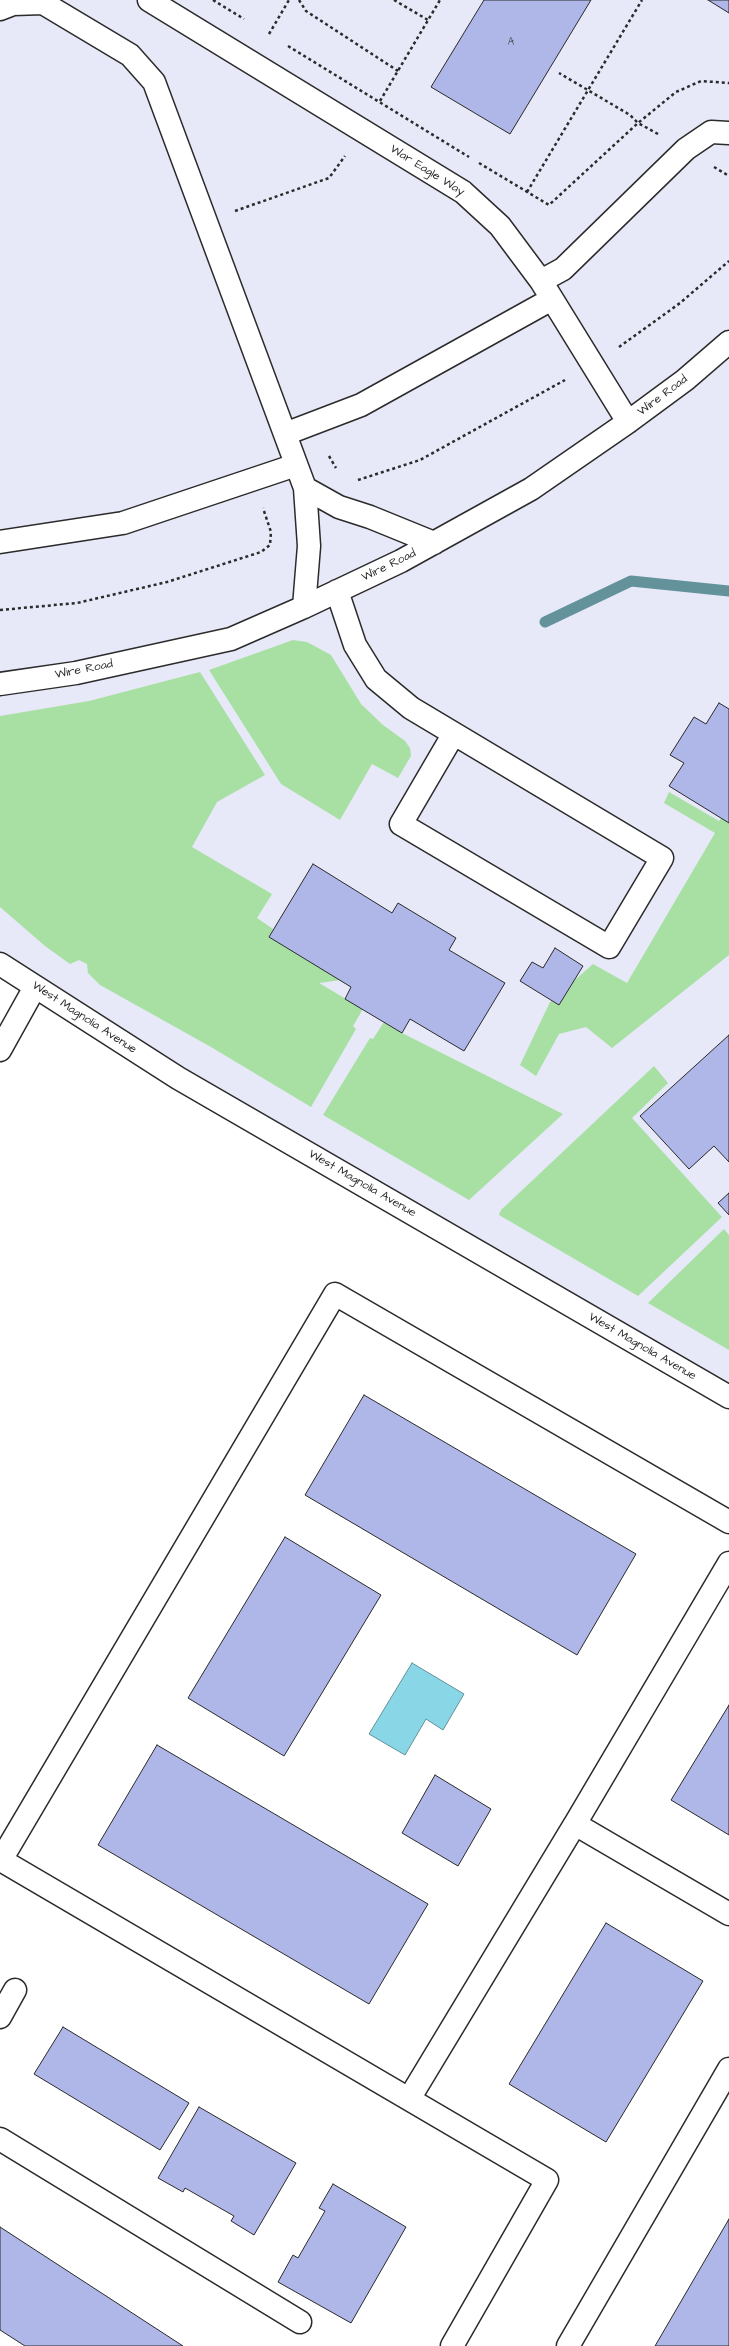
<!DOCTYPE html>
<html>
<head>
<meta charset="utf-8">
<style>
  body { margin:0 }
  canvas { display:block; background:#fff }
</style>
</head>
<body>
<canvas width="729" height="2346"></canvas>
<script>
const context = document.querySelector('canvas').getContext('2d');
context.lineJoin = 'round';
function paint(path, color) {
  context.fillStyle = color;
  context.fill(path, 'evenodd');
}
function shape(rows) {
  const path = new Path2D();
  for (const r of rows) {
    path.moveTo(r[0], r[1]);
    for (let i = 2; i < r.length; i += 2) path.lineTo(r[i], r[i + 1]);
  }
  return path;
}
function stroke(path, color, width, dash) {
  context.strokeStyle = color;
  context.lineWidth = width;
  context.lineCap = dash ? 'butt' : 'round';
  context.setLineDash(dash || []);
  context.stroke(path);
}
function drawText(font, color, halo, rows, align = 'center') {
  context.font = font + ' "Architects Daughter",sans-serif';
  context.lineWidth = 3.5;
  context.setLineDash([]);
  context.textBaseline = 'middle';
  context.strokeStyle = halo;
  context.fillStyle = color;
  for (const [text, x, y, turn = 0] of rows) {
    context.save();
    context.translate(x, y);
    context.rotate((+turn || 0) * Math.PI / 180);
    context.textAlign = isNaN(turn) ? turn : align;
    if (halo) context.strokeText(text, 0, 0);
    context.fillText(text, 0, 0);
    context.restore();
  }
}
paint(shape([
  [0,0,729,0,729,1397,0,972]
]), '#e7e9f8');
paint(shape([
  [293,640,307,642,331,655,361,704,383,725,405,741,410,748,411,756,398,778,372,764,340,820,281,784,209,670],
  [200,672,265,775,217,802,192,847,272,894,257,918,273,929,269,937,341,980,319,983,363,1009,353,1026,356,1029,311,1107,211,1047,100,985,88,973,87,964,79,960,70,964,45,946,0,907,0,716,89,701],
  [669,792,719,821,729,809,729,955,612,1048,586,1027,559,1034,536,1076,520,1065,550,1002,593,964,627,983,715,833,664,803],
  [384,1022,402,1033,563,1114,469,1200,323,1115,370,1038,373,1039],
  [654,1066,668,1083,632,1118,722,1217,638,1296,499,1215,501,1210],
  [724,1229,729,1235,729,1350,648,1303]
]), '#a8e0a4');
const water = shape([
  [412,1663,464,1694,443,1730,426,1719,405,1755,369,1734,412,1663]
]);
paint(water, '#88d6e6');
stroke(water, '#63929b', 1);
stroke(shape([
  [545,622,631,581,729,591]
]), '#63929b', 11);
const building = shape([
  [484,0,591,0,510,134,431,87,484,0],
  [708,0,729,0,729,13,708,0],
  [719,703,729,709,729,823,669,786,684,763,670,755,694,717,706,724,719,703],
  [313,864,392,913,398,903,456,938,449,950,505,983,464,1051,410,1019,402,1033,345,999,351,987,269,937,313,864],
  [555,948,583,966,559,1005,520,981,532,962,543,968,555,948],
  [729,1035,729,1162,714,1146,689,1169,640,1116,729,1035],
  [729,1193,729,1215,718,1203,729,1193],
  [364,1395,636,1554,577,1655,305,1495,364,1395],
  [285,1537,381,1595,284,1756,188,1698,285,1537],
  [729,1705,729,1835,671,1800,729,1705],
  [157,1745,428,1904,369,2004,98,1845,157,1745],
  [435,1775,491,1809,458,1866,402,1833,435,1775],
  [606,1923,703,1981,606,2142,509,2084,606,1923],
  [63,2027,189,2103,160,2150,34,2074,63,2027],
  [199,2107,296,2163,254,2235,231,2221,234,2216,185,2188,183,2192,158,2178,199,2107],
  [333,2184,406,2227,351,2323,278,2282,293,2255,298,2258,325,2211,319,2208,333,2184],
  [729,2219,729,2346,655,2346,729,2219],
  [0,2227,183,2346,25,2346,0,2330,0,2227]
]);
paint(building, '#afb7e8');
stroke(building, '#2b2b2b', 1);
const minor = shape([
  [149,0,463,192,500,226,541,281,628,422],
  [0,9,13,4,43,3,130,55,154,82,305,488,309,546,304,607],
  [541,281,563,269,686,149,711,132,729,133],
  [285,434,361,405,552,299],
  [305,488,339,507,370,517,434,543],
  [0,542,123,523,296,465],
  [337,591,355,645,376,679,411,708,662,858,609,947,401,824,453,735],
  [0,684,76,673,231,639,304,607,401,561,531,489,628,422,685,380,729,342],
  [0,964,178,1078,729,1397],
  [0,1050,35,987],
  [575,1824,729,1563],
  [0,2017,15,1990],
  [409,2099,575,1824,729,1914],
  [0,2139,300,2322],
  [452,2346,547,2180,1,1860,335,1294,729,1522],
  [568,2346,729,2069]
]);
stroke(minor, '#2b2b2b', 25);
stroke(shape([
  [213,0,244,19],
  [299,0,306,11,398,71],
  [394,0,428,20],
  [269,34,289,0],
  [288,46,469,157],
  [380,101,440,0],
  [658,134,638,123,676,92,701,81,729,83],
  [479,163,549,205,638,123,630,115,559,73],
  [714,167,729,176],
  [527,192,642,0],
  [235,211,329,178,345,156],
  [619,347,680,303,729,261],
  [329,456,336,468],
  [358,480,420,460,565,380],
  [0,610,77,603,167,582,261,552,270,545,271,532,263,508]
]), '#2b2b2b', 2.5, [3, 3]);
stroke(minor, '#fff', 22);
drawText('10px', '#4c4e5a', null, [
  ["A",511,43]
]);
drawText('12px', '#2b2b2b', '#fff', [
  ["War Eagle Way",427,171,32],
  ["Wire Road",663,396,-37],
  ["Wire Road",389,566,-26],
  ["Wire Road",84,670,-11],
  ["West Magnolia Avenue",84,1018,33],
  ["West Magnolia Avenue",362,1184,30],
  ["West Magnolia Avenue",642,1347,30]
]);
</script>
</body>
</html>
